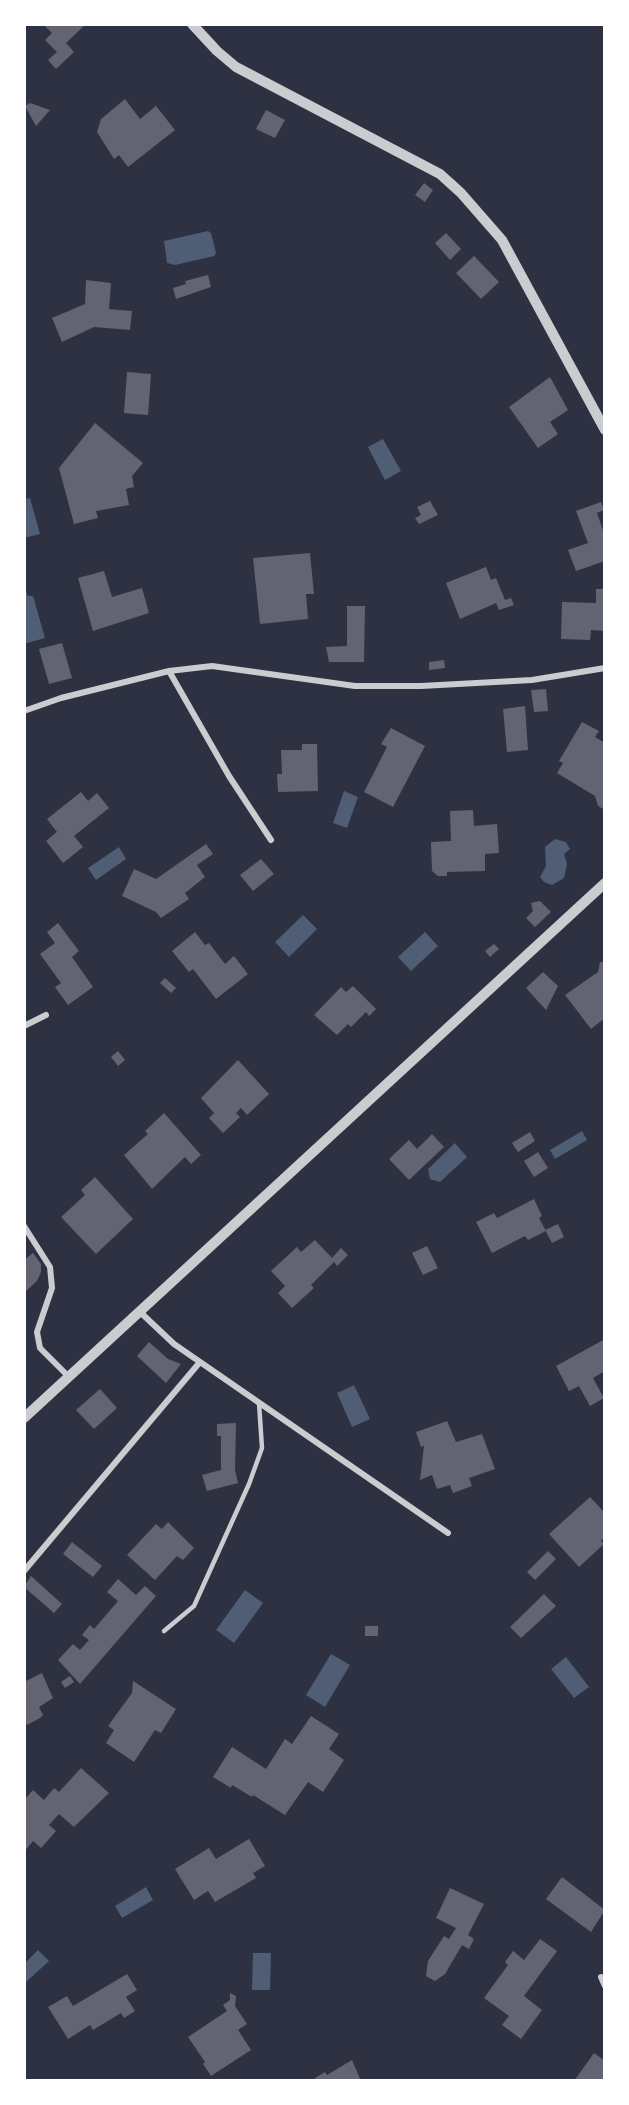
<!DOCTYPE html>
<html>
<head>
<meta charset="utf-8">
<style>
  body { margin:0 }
  #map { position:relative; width:629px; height:2105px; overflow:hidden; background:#2d3142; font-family:Commissioner,sans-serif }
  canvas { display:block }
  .frame { position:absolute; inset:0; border:26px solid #fff; pointer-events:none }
</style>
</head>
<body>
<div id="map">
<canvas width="629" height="2105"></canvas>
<div class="frame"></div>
</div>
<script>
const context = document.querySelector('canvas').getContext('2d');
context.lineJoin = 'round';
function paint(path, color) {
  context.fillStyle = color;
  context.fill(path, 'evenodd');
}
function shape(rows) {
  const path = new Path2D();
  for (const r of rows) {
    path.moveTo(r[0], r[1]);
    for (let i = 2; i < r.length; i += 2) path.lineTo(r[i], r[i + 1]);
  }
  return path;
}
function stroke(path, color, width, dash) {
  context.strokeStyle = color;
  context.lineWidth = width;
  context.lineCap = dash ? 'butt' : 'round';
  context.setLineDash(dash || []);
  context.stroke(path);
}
paint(shape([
  [208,231,211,233,216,253,214,256,175,265,167,263,164,241],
  [383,439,401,471,385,480,368,447],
  [30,498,40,534,24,538,24,499],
  [26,591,28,596,33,596,45,638,24,644,24,592],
  [344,791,358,797,347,828,333,823],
  [555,839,566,842,570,849,564,854,567,864,564,878,552,885,544,882,540,877,546,866,545,847],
  [119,847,126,859,96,880,88,868],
  [303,915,317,929,289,957,275,942],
  [425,932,438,946,411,971,398,957],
  [582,1131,587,1140,555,1159,550,1150],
  [455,1143,467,1157,440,1182,430,1179,428,1169],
  [354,1385,370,1419,352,1427,337,1393],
  [245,1590,263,1603,234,1643,216,1630],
  [331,1654,350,1665,325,1707,306,1695],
  [566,1657,589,1687,574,1698,551,1669],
  [146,1887,153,1900,122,1918,115,1906],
  [38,1950,49,1961,24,1984,24,1964],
  [253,1953,271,1953,270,1990,252,1990]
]), '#4f5d75');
paint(shape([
  [43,24,86,24,66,43,74,52,56,69,48,60,57,52,45,40,52,33],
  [125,99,140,119,156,106,175,130,128,167,119,155,114,159,97,132,101,119],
  [30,103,50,110,36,126,25,106],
  [266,110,285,120,275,138,256,129],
  [424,183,433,190,425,202,415,195],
  [446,233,461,249,450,260,435,243],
  [474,256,499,282,481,299,456,273],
  [208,275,211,287,176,299,173,288,186,284,185,281],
  [86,280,111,283,109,309,132,311,130,330,94,327,62,342,52,318,85,304],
  [127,372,151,374,148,415,124,413],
  [550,377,568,410,550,422,558,434,538,448,509,407],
  [95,423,143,463,132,476,134,487,126,489,129,505,96,511,98,518,74,524,59,468],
  [430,501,438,515,419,524,415,518,421,515,417,507],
  [601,502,604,510,597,513,605,536,605,561,576,571,568,550,588,543,576,511],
  [310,553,314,594,306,594,308,619,260,624,253,558],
  [486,567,491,580,496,578,505,600,511,598,514,605,499,610,496,603,460,619,446,583],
  [104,571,112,597,142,588,149,613,93,631,78,578],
  [596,589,605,589,605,631,591,630,590,640,561,639,562,602,596,603],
  [347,606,365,606,364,662,329,662,326,647,347,646],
  [62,643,72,678,49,684,39,649],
  [444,660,445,668,429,670,429,662],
  [546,689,548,711,534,712,531,690],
  [525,706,528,750,507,752,503,709],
  [582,722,599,731,595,737,605,743,605,810,598,806,595,796,557,773,563,763,559,761],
  [391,728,425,746,393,807,364,792,387,747,381,744],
  [302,744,317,744,318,791,278,792,277,774,282,774,281,750,302,750],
  [81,792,88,801,97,793,109,808,74,836,83,847,63,863,46,841,57,832,47,819],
  [473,810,474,826,497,824,499,853,485,854,485,871,447,872,447,876,438,876,432,871,431,842,451,841,450,811],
  [206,844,213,854,197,865,205,877,185,893,189,899,161,918,156,912,122,896,134,869,156,879],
  [261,859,274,874,253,891,240,875],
  [540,901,551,912,535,927,526,918,533,911,531,903],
  [58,923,79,951,72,957,93,987,68,1005,55,987,61,983,40,954,55,943,47,932],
  [195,932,205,945,209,943,225,964,234,956,248,974,216,999,193,969,189,972,172,951],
  [494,944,499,949,490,957,485,951],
  [600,962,605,962,605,1018,591,1029,565,995,598,972],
  [543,972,558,986,546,1010,526,988],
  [165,978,176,988,171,993,160,983],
  [353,986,376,1009,369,1016,366,1012,351,1027,348,1024,337,1035,314,1015,341,987,346,992],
  [118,1051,125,1060,118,1066,111,1057],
  [238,1060,269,1094,247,1115,241,1108,236,1113,240,1117,223,1133,209,1118,214,1113,201,1098],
  [164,1113,201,1155,191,1164,185,1157,152,1189,124,1155,148,1134,145,1131],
  [530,1132,535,1141,518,1152,512,1143],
  [432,1134,444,1147,409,1180,389,1159,409,1140,417,1149],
  [538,1152,548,1168,534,1177,524,1161],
  [95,1177,133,1219,96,1254,61,1217,85,1195,81,1190],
  [534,1199,542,1216,539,1218,546,1231,528,1240,525,1236,492,1253,476,1222,494,1213,497,1218],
  [558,1224,564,1237,552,1243,545,1230],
  [315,1240,332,1258,341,1248,348,1255,337,1266,334,1262,311,1285,314,1288,292,1308,278,1293,285,1286,271,1271,297,1247,301,1252],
  [427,1246,438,1268,423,1275,412,1253],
  [33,1253,41,1264,41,1272,37,1281,24,1293,24,1260],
  [605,1339,605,1371,593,1378,604,1398,590,1406,579,1386,569,1391,556,1366],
  [149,1342,168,1359,181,1364,166,1383,137,1356],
  [100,1389,117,1408,94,1429,76,1410],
  [447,1421,456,1442,482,1434,495,1469,469,1478,472,1486,453,1493,450,1485,437,1489,432,1475,420,1480,424,1446,421,1447,416,1432],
  [236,1423,235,1470,238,1483,207,1491,202,1475,221,1470,221,1436,217,1436,217,1424],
  [590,1497,605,1513,605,1537,601,1541,604,1544,579,1567,549,1534],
  [168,1522,194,1548,183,1560,177,1556,155,1580,127,1555,156,1524,162,1529],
  [72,1542,102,1566,93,1577,63,1554],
  [548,1551,556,1559,535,1580,527,1572],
  [31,1576,62,1604,54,1613,24,1587],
  [118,1579,136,1595,145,1586,156,1596,80,1684,58,1660,73,1644,80,1650,89,1640,82,1635,90,1625,94,1629,118,1601,107,1592],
  [544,1594,556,1606,521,1638,510,1627],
  [365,1626,378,1626,378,1636,365,1636],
  [42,1673,53,1698,39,1707,43,1715,40,1718,27,1725,24,1719,24,1682],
  [70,1676,74,1682,65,1688,61,1682],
  [133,1681,176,1709,161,1733,155,1730,134,1762,106,1743,114,1730,108,1726,132,1693],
  [311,1716,339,1734,329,1749,344,1760,323,1792,308,1782,285,1815,253,1795,252,1797,232,1785,231,1788,213,1777,232,1747,266,1769,285,1739,292,1744],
  [81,1768,109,1793,74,1827,59,1814,49,1825,56,1831,41,1848,33,1841,24,1852,24,1800,33,1790,44,1800,54,1788,59,1792],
  [249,1839,265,1866,253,1873,256,1878,215,1902,208,1891,194,1900,175,1869,209,1848,216,1859],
  [562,1877,605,1910,591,1932,546,1899],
  [450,1888,484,1904,468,1935,474,1939,469,1949,462,1945,445,1974,435,1981,426,1976,428,1961,444,1936,449,1939,456,1928,436,1918],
  [540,1939,557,1951,524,1996,542,2010,521,2039,502,2025,509,2016,484,1998,508,1965,505,1962,513,1951,524,1960],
  [127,1974,137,1990,126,1997,135,2011,124,2018,121,2013,93,2030,90,2025,68,2039,48,2007,67,1996,73,2006],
  [230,1993,236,1996,235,2006,247,2024,238,2030,251,2050,211,2076,203,2064,205,2062,188,2037,227,2011,223,2005,230,2000],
  [594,2053,605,2061,605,2081,574,2081],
  [352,2060,361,2081,317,2081,315,2078,325,2072,327,2075]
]), '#626471');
stroke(shape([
  [164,1631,194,1606,249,1484,262,1448,259,1403]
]), '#caccd0', 4.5);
stroke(shape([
  [169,671,229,776,271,840],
  [24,711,61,698,169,671,212,666,355,686,421,686,532,680,605,668],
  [24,1026,46,1015],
  [24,1226,50,1267,52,1288,37,1332,40,1348,69,1377],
  [139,1311,174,1344,448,1533],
  [24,1571,200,1362],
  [601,1977,605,1986]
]), '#caccd0', 6);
stroke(shape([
  [192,24,217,51,236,67,440,174,461,193,502,240,605,430],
  [24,1418,605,883]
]), '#caccd0', 10);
</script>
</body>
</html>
